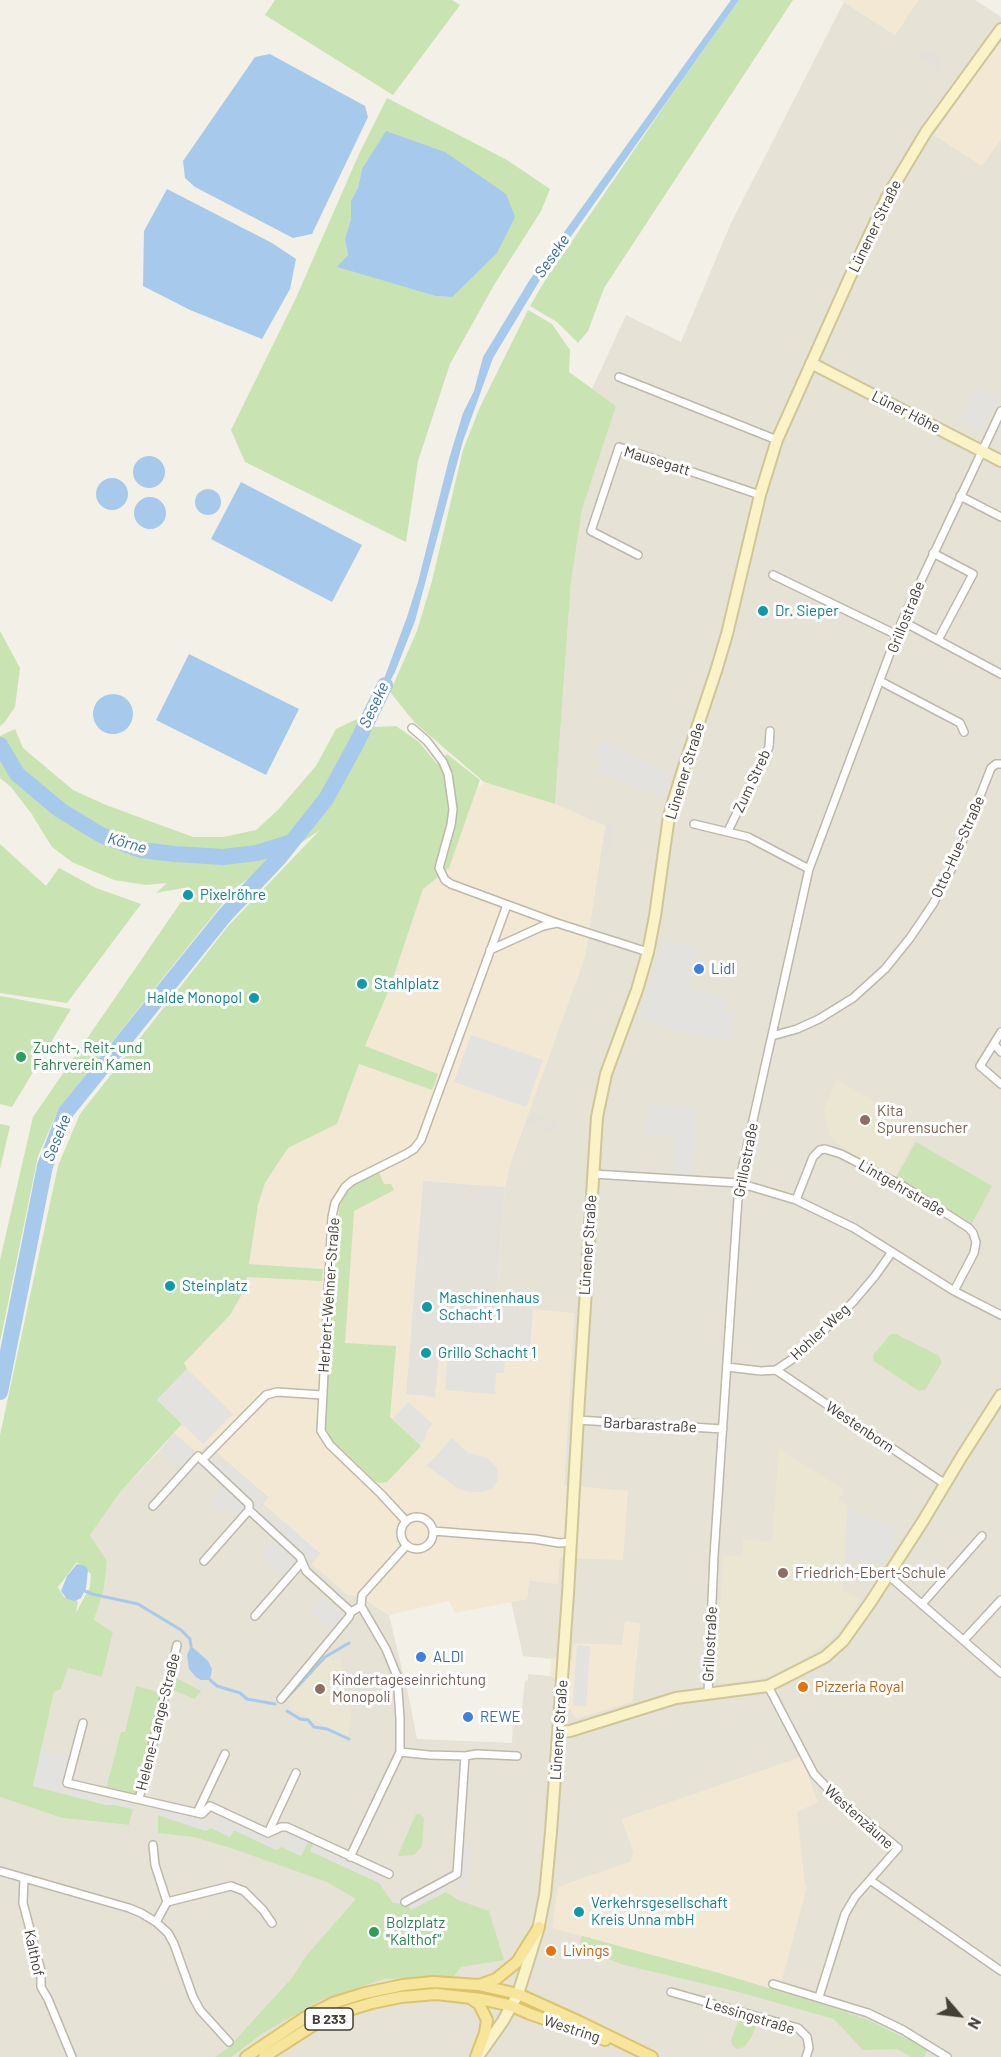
<!DOCTYPE html>
<html>
<head>
<meta charset="utf-8">
<style>
  body { margin:0 }
  #map { position:relative; width:1001px; height:2057px; overflow:hidden; background:#f2f0e7; font-family:Barlow,sans-serif }
  canvas { display:block }
  .north { position:absolute; left:929px; top:1985px; width:60px; height:60px; -webkit-text-stroke:4px #fff; paint-order:stroke; rotate:118deg; font-size:16px; font-weight:700; line-height:24px; text-align:center; color:#444036 }
  .north::after { content:''; display:block; margin:auto; width:21px; height:27px; background:#444036; clip-path:polygon(50% 0,100% 100%,50% 72%,0 100%) }
</style>
</head>
<body>
<div id="map">
<canvas width="1001" height="2057"></canvas>
<div class="north">N</div>
</div>
<script>
const context = document.querySelector('canvas').getContext('2d');
context.lineJoin = 'round';
function paint(path, color) {
  context.fillStyle = color;
  context.fill(path, 'evenodd');
}
function shape(rows) {
  const path = new Path2D();
  for (const r of rows) {
    if (r.length === 3) {
      path.moveTo(r[0] + r[2], r[1]);
      path.arc(r[0], r[1], r[2], 0, 2 * Math.PI);
      continue;
    }
    path.moveTo(r[0], r[1]);
    for (let i = 2; i < r.length; i += 2) path.lineTo(r[i], r[i + 1]);
  }
  return path;
}
function stroke(path, color, width, dash) {
  context.strokeStyle = color;
  context.lineWidth = width;
  context.lineCap = dash ? 'butt' : 'round';
  context.setLineDash(dash || []);
  context.stroke(path);
}
function drawText(font, color, halo, rows, align = 'center') {
  context.font = font + ' Barlow,sans-serif';
  context.lineWidth = 6;
  context.setLineDash([]);
  context.textBaseline = 'middle';
  context.strokeStyle = halo;
  context.fillStyle = color;
  for (const [text, x, y, turn = 0] of rows) {
    context.save();
    context.translate(x, y);
    context.rotate((+turn || 0) * Math.PI / 180);
    context.textAlign = isNaN(turn) ? turn : align;
    if (halo) context.strokeText(text, 0, 0);
    context.fillText(text, 0, 0);
    context.restore();
  }
}
paint(shape([
  [918,0,975,0,1001,17,1001,39,934,135,981,165,1001,139,1001,2057,0,2057,0,1797,62,1818,128,1825,133,1809,107,1805,33,1786,54,1692,61,1689,68,1668,102,1677,113,1632,94,1620,104,1589,107,1561,90,1535,121,1491,159,1451,181,1470,207,1444,269,1497,264,1504,321,1554,312,1565,389,1615,409,1698,417,1739,512,1743,513,1717,521,1717,525,1681,528,1680,528,1674,550,1676,570,1683,569,1708,632,1702,640,1623,623,1645,574,1644,572,1661,523,1656,511,1601,527,1599,529,1581,559,1558,627,1491,564,1486,574,1314,496,1307,505,1187,510,1164,585,956,605,826,555,804,571,582,582,510,616,406,592,389,626,315,681,342,731,223,844,2,895,35]
]), '#e6e2d5');
paint(shape([
  [841,0,918,0,895,35],
  [1001,39,1001,139,982,166,934,135],
  [484,782,555,804,605,826,585,956,510,1164,505,1187,423,1181,406,1394,435,1396,439,1345,530,1352,533,1309,574,1313,564,1485,628,1491,623,1560,560,1558,558,1584,529,1581,527,1599,455,1613,449,1601,389,1615,364,1598,346,1594,312,1564,321,1553,264,1504,269,1496,207,1444,181,1471,159,1451,182,1424,184,1363,230,1315,247,1277,323,1269,249,1264,258,1205,265,1183,288,1148,337,1124,359,1064,432,1090,438,1074,365,1047,389,990,423,889,449,867,477,789],
  [625,1621,640,1623,632,1702,578,1718,575,1717,569,1708,570,1683,550,1676,551,1658,572,1661,574,1644,622,1645],
  [801,1757,818,1802,797,1812,805,1886,807,1887,779,1991,552,1928,558,1887,631,1861,633,1851,621,1819]
]), '#f3e8d3');
paint(shape([
  [917,50,925,55,929,50,942,60,939,64,941,66,936,73,928,68,929,64,914,54],
  [607,824,615,825,608,857,601,856],
  [530,1115,543,1117,543,1121,557,1123,556,1131,541,1129,542,1125,527,1123],
  [423,1181,505,1187,496,1306,533,1309,530,1352,440,1345,435,1397,406,1394]
]), '#e4e1db');
paint(shape([
  [836,1079,920,1129,895,1177,842,1148,829,1134,824,1111],
  [779,1448,844,1490,838,1499,848,1505,843,1590,860,1599,847,1621,833,1638,797,1664,769,1676,723,1684,716,1678,723,1556,742,1556,743,1539,772,1542],
  [327,1651,332,1661,340,1658,347,1682,352,1710,348,1737,290,1709,287,1696]
]), '#eae6d2');
paint(shape([
  [275,0,452,0,460,5,393,95,265,15],
  [739,0,793,0,604,288,588,331,578,343,557,322,530,306,544,282,669,99],
  [387,98,507,160,550,189,541,211,494,285,450,364,418,461,406,542,245,462,231,430,296,298,359,154],
  [362,169,452,297,435,296,338,267,348,255,345,239,351,219,351,201,358,188],
  [528,310,552,324,570,350,569,372,616,406,582,510,571,582,555,804,484,782,415,723,390,692,417,631,432,581,463,450,480,407],
  [0,631,20,668,15,707,4,723,0,726],
  [357,719,376,727,396,726,419,742,437,764,447,754,480,780,449,868,423,889,389,990,365,1046,438,1074,432,1090,359,1064,337,1124,288,1148,265,1183,258,1205,249,1264,323,1269,322,1281,247,1277,242,1294,230,1315,184,1363,187,1369,158,1399,182,1424,121,1491,90,1535,107,1561,104,1589,94,1620,113,1632,102,1677,68,1668,61,1689,54,1692,33,1786,107,1805,115,1805,133,1809,129,1825,62,1818,0,1797,0,1435,58,1166,80,1114,229,925,320,830,235,888,59,1108,38,1156,0,1342,0,1260,33,1117,181,902,192,902,197,896,189,887,156,893,167,883,146,885,114,880,72,862,52,847,31,813,11,787,0,778,0,736,15,729,23,748,73,790,106,805,193,837,223,837,256,830,278,810,316,766,336,729],
  [77,1562,91,1574,90,1587,76,1613,78,1601,64,1597,58,1587],
  [0,844,46,886,59,868,96,888,141,904,67,1003,0,993],
  [0,996,71,1009,12,1107,0,1104],
  [0,1124,10,1126,0,1169],
  [916,1142,992,1186,972,1223,896,1178],
  [379,1173,384,1184,391,1184,394,1190,354,1211,345,1343,396,1346,390,1417,421,1446,387,1482,381,1483,376,1482,331,1439,327,1433,325,1422,339,1208,348,1190,356,1183],
  [891,1334,896,1334,939,1356,942,1362,925,1390,919,1391,874,1361,873,1355],
  [172,1676,201,1691,194,1699,169,1688],
  [136,1686,165,1694,139,1799,105,1793,121,1732,125,1732],
  [416,1814,420,1814,424,1818,422,1846,414,1855,400,1856,398,1855],
  [158,1815,206,1831,211,1828,230,1837,234,1830,276,1850,282,1847,301,1856,309,1840,314,1843,310,1851,379,1883,393,1903,408,1904,410,1910,446,1892,458,1900,489,1911,504,1960,461,1967,453,1977,384,1979,321,2000,263,2033,231,2057,215,2057,228,2048,292,1978,306,1956,356,1899,327,1882,231,1848,194,1837,158,1833],
  [582,1936,719,1973,821,2004,866,2019,928,2049,924,2057,911,2057,897,2049,863,2050,834,2019,735,1991,624,1965,579,1947],
  [740,2017,757,2023,751,2038,744,2047,737,2049,732,2045,731,2040]
]), '#c9e3b2');
paint(shape([
  [977,385,998,397,979,432,958,421],
  [602,739,671,775,665,795,634,787,594,772,600,761,592,757],
  [661,939,698,948,689,988,727,997,724,1011,735,1014,729,1041,676,1030,638,1019,653,975],
  [471,1035,543,1060,526,1107,454,1082],
  [649,1104,697,1108,693,1177,672,1175,674,1136,643,1134],
  [448,1347,505,1351,504,1373,496,1373,495,1394,445,1390],
  [187,1369,233,1414,203,1444,157,1400],
  [408,1402,433,1424,428,1429,425,1439,420,1445,393,1419],
  [174,1433,197,1453,181,1471,159,1451],
  [452,1438,468,1453,487,1458,497,1468,498,1480,493,1488,482,1492,468,1492,457,1488,427,1466],
  [214,1458,225,1467,229,1464,267,1498,259,1508,209,1463],
  [223,1486,246,1507,236,1518,225,1508,219,1513,210,1504],
  [847,1509,895,1528,893,1548,883,1563,845,1559],
  [264,1511,278,1524,282,1520,320,1553,311,1562,259,1517],
  [274,1541,297,1561,283,1576,260,1556],
  [323,1597,345,1616,332,1632,310,1612],
  [577,1645,590,1646,586,1706,573,1705],
  [41,1750,71,1757,62,1793,33,1786],
  [69,1788,110,1799,111,1796,135,1803,133,1809,115,1805,107,1805,67,1795],
  [160,1807,209,1822,206,1831,158,1815],
  [218,1813,280,1842,276,1850,234,1830,230,1837,211,1828],
  [289,1831,309,1840,301,1856,282,1847],
  [314,1843,383,1875,380,1883,310,1851],
  [462,1843,470,1844,467,1889,459,1888],
  [442,1886,446,1892,411,1910,408,1904]
]), '#e3e2de');
paint(shape([
  [731,0,739,0,540,280,493,358,463,441,415,621,395,672,382,696,378,704,371,701,384,679,407,617,418,582,449,459,463,413,474,391,483,357,529,281],
  [270,54,365,106,368,117,312,234,293,238,195,187,185,178,183,161,255,57],
  [386,131,445,152,506,194,515,217,497,253,452,297,435,296,337,267,348,255,345,239,351,219,351,201,358,188,362,169],
  [167,189,272,243,296,259,290,289,262,339,190,310,143,286,144,231],
  [149,472,16],
  [112,494,16],
  [241,482,362,545,332,602,211,539],
  [208,502,13],
  [150,513,16],
  [189,654,299,709,266,775,156,720],
  [113,714,20],
  [77,1564,85,1566,88,1570,86,1588,81,1598,75,1601,67,1599,61,1591,67,1576],
  [191,1646,208,1661,212,1669,210,1680,201,1680,196,1677,189,1669,187,1655]
]), '#a7c9eb');
stroke(shape([
  [85,1591,92,1594,138,1604,181,1630,190,1639,191,1646],
  [210,1680,217,1686,240,1693,247,1699,275,1704],
  [284,1701,325,1657,349,1643],
  [287,1711,300,1719,308,1720,314,1727,327,1729,349,1739]
]), '#a7c9eb', 3);
stroke(shape([
  [0,745,17,774,60,810,101,835,141,850,175,854,223,857,257,853,289,843],
  [0,1392,45,1166,66,1112,225,915,279,858,326,799,355,746,385,685]
]), '#a7c9eb', 16);
const street = shape([
  [619,377,777,440],
  [960,496,1001,517],
  [933,553,973,574,938,640],
  [638,555,591,531,619,447,760,495],
  [773,575,897,635],
  [902,621,1001,674],
  [880,681,960,723,964,732],
  [412,728,427,741,443,762,448,774,453,809,451,825,439,868,445,880,451,884,557,923,648,952],
  [694,824,748,837,809,869],
  [728,831,769,747,770,731],
  [490,950,543,926,557,923],
  [1001,1032,980,1066,1001,1084],
  [772,1036,797,1029,819,1019,853,998,885,969,910,938,933,904,951,870,991,768,996,764,1001,764],
  [994,1044,1001,1052],
  [593,1174,739,1183,796,1200,854,1228,954,1291,1001,1315],
  [796,1200,813,1157,820,1150,825,1149,841,1154,903,1186,969,1228,973,1233,976,1242,974,1253,954,1291],
  [727,1367,761,1371,776,1370,800,1354,853,1302,875,1276,892,1252],
  [776,1370,945,1484],
  [577,1420,723,1429],
  [202,1460,266,1395,277,1392,322,1395],
  [153,1506,198,1456,249,1504,249,1510,300,1557,306,1571,351,1612,361,1606],
  [417,1533,16],
  [406,1521,381,1494,330,1445,321,1431,332,1217,335,1203,345,1187,352,1181,406,1154,414,1149,421,1140,507,905],
  [433,1531,535,1539,559,1543,571,1542],
  [406,1546,362,1595,361,1606,386,1649,397,1676,400,1718,400,1752,429,1755,465,1756,477,1754,517,1756],
  [204,1561,249,1510],
  [888,1575,1001,1673],
  [922,1604,982,1536],
  [255,1616,302,1562],
  [964,1640,1001,1600],
  [768,1686,814,1774,833,1794,898,1848,855,1897,845,1914,819,1997],
  [708,1693,714,1556,739,1183,809,869,902,621,1001,411],
  [281,1699,349,1617,351,1612],
  [83,1723,67,1783,202,1814,210,1806,268,1833,281,1827,287,1827,389,1874],
  [139,1799,177,1645],
  [197,1813,225,1754],
  [268,1833,296,1773],
  [153,1845,155,1865,167,1902],
  [350,1857,400,1752],
  [0,1871,129,1908,141,1913,156,1922,168,1933,174,1944,193,1997,200,2010,229,2042],
  [24,1878,23,1903,41,1971,41,1987,48,1999,72,2057],
  [870,1880,1001,1971],
  [405,1902,457,1874,465,1756],
  [156,1922,167,1902,231,1886,244,1891,263,1910,272,1923],
  [773,1984,868,2013,903,2030,947,2057],
  [671,1992,798,2028,807,2037,809,2048,806,2057]
]);
const secondary = shape([
  [811,363,1001,461],
  [559,1732,570,1731,676,1698,768,1686,825,1657,843,1641,870,1603,923,1521,962,1456,1001,1395],
  [479,2055,503,2021,518,1994,538,1930,545,1895,551,1832,568,1594,579,1399,597,1117,606,1074,637,990,648,952,655,916,669,816,682,773,716,671,727,634,760,495,777,440,849,279,887,197,926,132,1001,29]
]);
const primary = shape([
  [479,1985,496,1979,517,1962,539,1927],
  [470,1998,479,2004,487,2020,485,2033,476,2057],
  [246,2057,304,2018,333,2003,365,1993,403,1985,433,1982,479,1985,518,1994,580,2022,652,2057],
  [264,2057,312,2026,346,2011,372,2003,401,1997,436,1994,481,1999,512,2006,530,2014,605,2040]
]);
stroke(street, '#bdb8aa', 10);
stroke(secondary, '#cfc599', 14);
stroke(primary, '#dbc46c', 14);
stroke(street, '#fff', 7);
stroke(secondary, '#faf3c8', 10);
stroke(primary, '#f7e59b', 10);
for (const [x, y, r, color] of [
  [763,611,6,"#0f9aa8"],
  [188,895,6,"#0f9aa8"],
  [699,969,6,"#3f7fe0"],
  [362,984,6,"#0f9aa8"],
  [254,998,6,"#0f9aa8"],
  [21,1057,6,"#2e9e5b"],
  [865,1120,6,"#8d6e63"],
  [170,1286,6,"#0f9aa8"],
  [427,1307,6,"#0f9aa8"],
  [426,1353,6,"#0f9aa8"],
  [783,1573,6,"#8d6e63"],
  [421,1657,6,"#3f7fe0"],
  [803,1687,6,"#e8710a"],
  [320,1689,6,"#8d6e63"],
  [468,1717,6,"#3f7fe0"],
  [579,1912,6,"#0f9aa8"],
  [374,1932,6,"#2e9e5b"],
  [551,1951,6,"#e8710a"]
]) {
  const dot = new Path2D();
  dot.arc(x, y, r, 0, 2 * Math.PI);
  context.fillStyle = color;
  context.fill(dot);
  stroke(dot, '#fff', 2);
}
for (const [x, y, w] of [
  [329,2019,48]
]) {
  const box = new Path2D();
  box.roundRect(x - w / 2, y - 11, w, 22, 4.5);
  context.fillStyle = '#fff';
  context.fill(box);
  stroke(box, '#444036', 1.5);
}
drawText('bold 14px', '#444036', null, [
  ["B 233",329,2019]
]);
drawText('15px', '#444036', '#fff', [
  ["Lünener Straße",875,226,-64],
  ["Lüner Höhe",906,412,27],
  ["Mausegatt",657,461,17],
  ["Grillostraße",906,617,-68],
  ["Lünener Straße",685,771,-73],
  ["Zum Streb",752,781,-65],
  ["Otto-Hue-Straße",958,847,-66],
  ["Grillostraße",746,1160,-79],
  ["Lintgehrstraße",902,1188,30],
  ["Lünener Straße",588,1245,-86],
  ["Herbert-Wehner-Straße",329,1295,-86],
  ["Hohler Weg",820,1332,-43],
  ["Barbarastraße",650,1425,3],
  ["Westenborn",860,1427,34],
  ["Grillostraße",710,1644,-87],
  ["Helene-Lange-Straße",158,1722,-76],
  ["Lünener Straße",559,1730,-86],
  ["Westenzäune",859,1817,42],
  ["Kalthof",34,1953,78],
  ["Lessingstraße",750,2016,17],
  ["Westring",572,2029,18]
]);
drawText('15px', '#0d838f', '#fff', [
  ["Dr. Sieper",775,611],
  ["Pixelröhre",200,895],
  ["Stahlplatz",374,984],
  ["Halde Monopol",242,998,"right"],
  ["Steinplatz",182,1286],
  ["Maschinenhaus",439,1298],
  ["Schacht 1",439,1315],
  ["Grillo Schacht 1",438,1353],
  ["Verkehrsgesellschaft",591,1903],
  ["Kreis Unna mbH",591,1920]
], 'left');
drawText('15px', '#366cbe', '#fff', [
  ["Lidl",711,969],
  ["ALDI",433,1657],
  ["REWE",480,1717]
], 'left');
drawText('15px', '#27864d', '#fff', [
  ["Zucht-, Reit- und",33,1048],
  ["Fahrverein Kamen",33,1065],
  ["Bolzplatz",386,1923],
  ["\"Kalthof\"",386,1940]
], 'left');
drawText('15px', '#785e54', '#fff', [
  ["Kita",877,1111],
  ["Spurensucher",877,1128],
  ["Friedrich-Ebert-Schule",795,1573],
  ["Kindertageseinrichtung",332,1680],
  ["Monopoli",332,1697]
], 'left');
drawText('15px', '#c56008', '#fff', [
  ["Pizzeria Royal",815,1687],
  ["Livings",563,1951]
], 'left');
drawText('italic 16px', '#376ea8', '#fff', [
  ["Seseke",552,256,-55],
  ["Seseke",374,705,-65],
  ["Körne",127,843,16],
  ["Seseke",57,1138,-68]
]);
</script>
</body>
</html>
